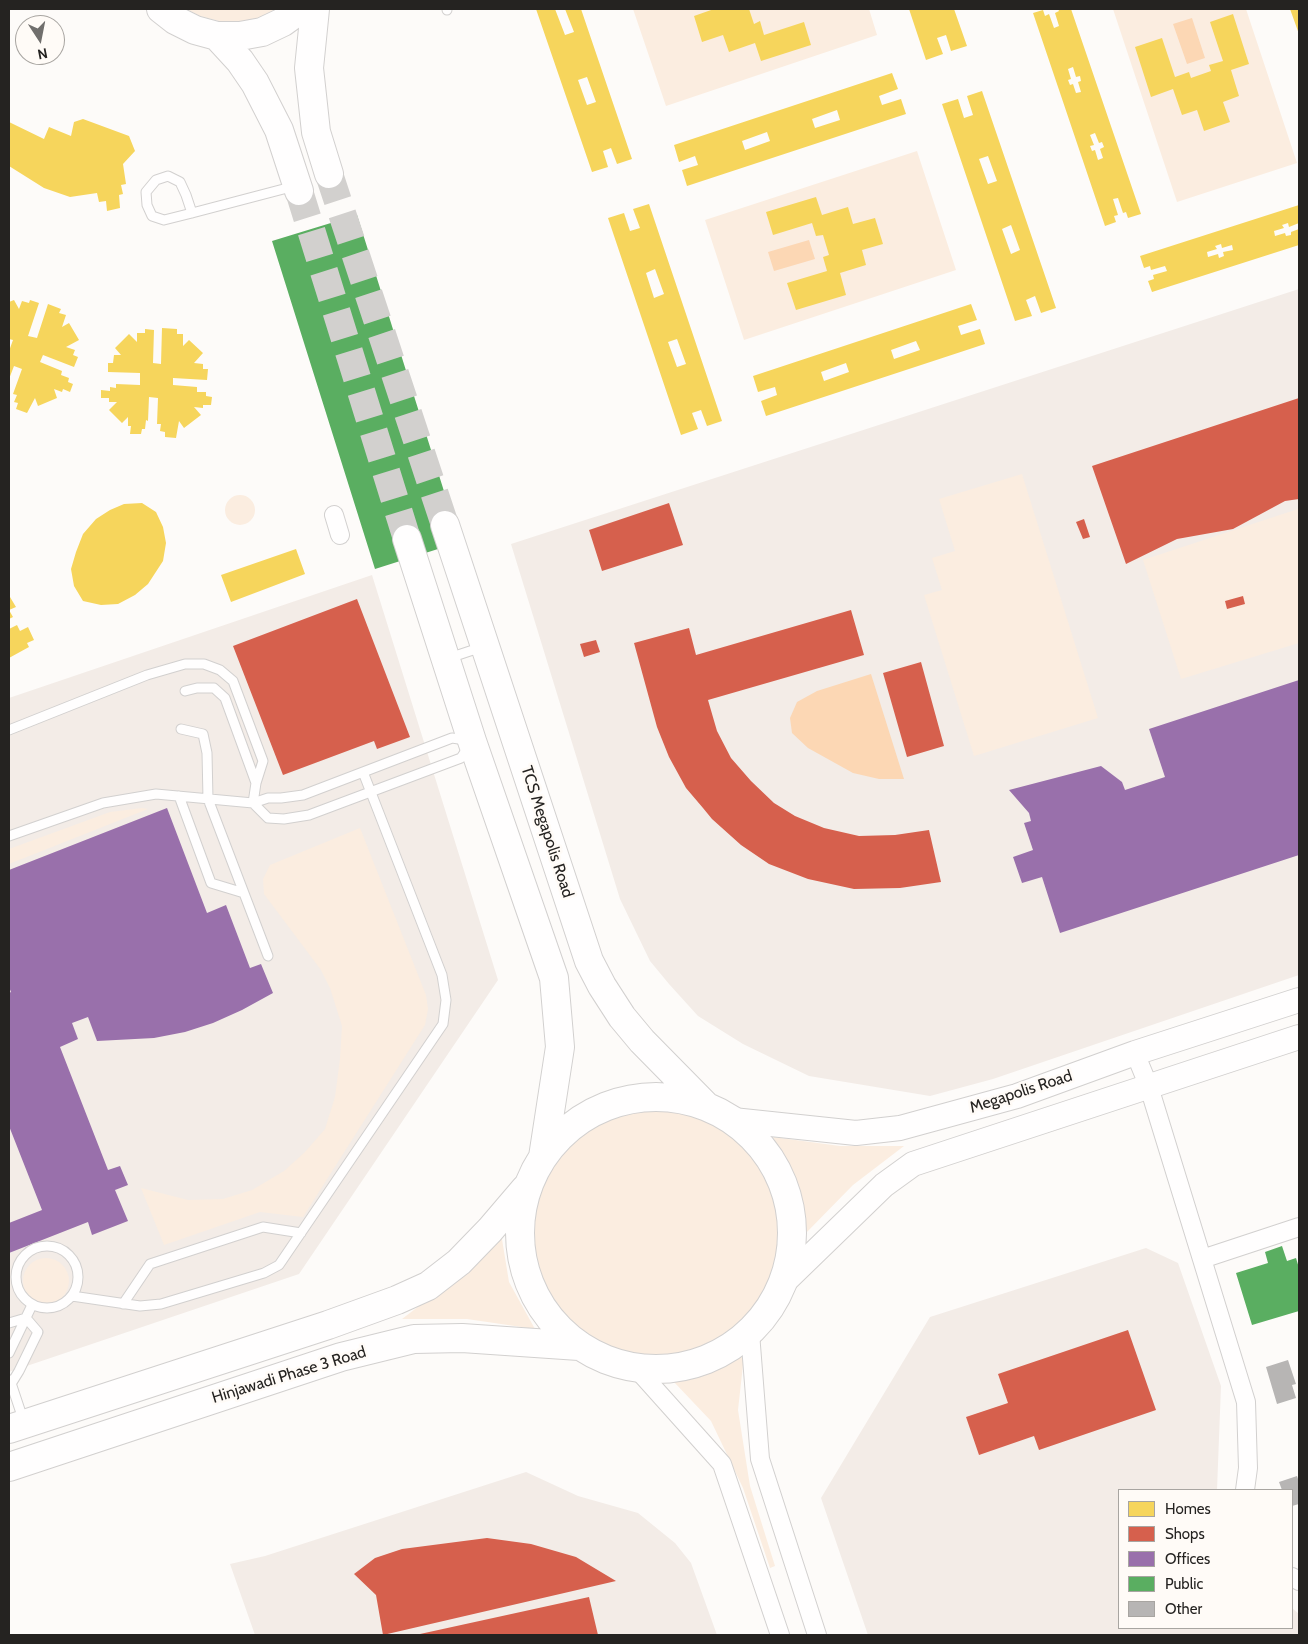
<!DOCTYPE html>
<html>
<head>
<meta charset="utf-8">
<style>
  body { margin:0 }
  #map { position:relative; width:1308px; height:1644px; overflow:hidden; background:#fdfbf9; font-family:Cabin,sans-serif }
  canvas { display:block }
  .frame { position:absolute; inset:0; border:10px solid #252321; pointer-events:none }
  .legend { position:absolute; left:1118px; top:1489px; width:175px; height:140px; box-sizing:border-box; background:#fffbf7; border:1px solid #a8a5a1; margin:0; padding:6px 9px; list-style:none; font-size:15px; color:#252321 }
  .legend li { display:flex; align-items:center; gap:10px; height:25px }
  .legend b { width:25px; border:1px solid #a8a5a1 }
  .north { position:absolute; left:15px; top:15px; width:50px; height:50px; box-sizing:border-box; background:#fffbf7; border:1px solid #a8a5a1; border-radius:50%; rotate:169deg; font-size:14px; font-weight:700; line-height:20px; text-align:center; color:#252321 }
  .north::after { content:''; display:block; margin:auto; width:18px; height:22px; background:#716f6d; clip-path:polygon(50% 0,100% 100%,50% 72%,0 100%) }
</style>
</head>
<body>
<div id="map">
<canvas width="1308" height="1644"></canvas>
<div class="frame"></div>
<ul class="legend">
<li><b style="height:14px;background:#f6d55c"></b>Homes</li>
<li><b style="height:14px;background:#d6604d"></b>Shops</li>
<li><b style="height:14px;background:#9970ab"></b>Offices</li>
<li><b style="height:14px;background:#5aae61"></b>Public</li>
<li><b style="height:14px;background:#b7b5b4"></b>Other</li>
</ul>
<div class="north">N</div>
</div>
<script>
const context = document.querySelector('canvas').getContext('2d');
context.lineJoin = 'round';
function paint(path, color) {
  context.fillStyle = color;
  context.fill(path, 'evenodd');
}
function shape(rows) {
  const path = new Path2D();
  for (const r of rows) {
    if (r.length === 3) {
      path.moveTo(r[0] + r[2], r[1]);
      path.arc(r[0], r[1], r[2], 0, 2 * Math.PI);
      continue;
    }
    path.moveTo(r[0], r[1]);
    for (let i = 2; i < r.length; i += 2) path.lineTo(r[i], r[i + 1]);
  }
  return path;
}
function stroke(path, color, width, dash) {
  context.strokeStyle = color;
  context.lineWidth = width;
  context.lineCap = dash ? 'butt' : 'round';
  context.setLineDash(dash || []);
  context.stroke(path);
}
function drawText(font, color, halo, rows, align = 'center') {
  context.font = font + ' Cabin,sans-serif';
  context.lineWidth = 5;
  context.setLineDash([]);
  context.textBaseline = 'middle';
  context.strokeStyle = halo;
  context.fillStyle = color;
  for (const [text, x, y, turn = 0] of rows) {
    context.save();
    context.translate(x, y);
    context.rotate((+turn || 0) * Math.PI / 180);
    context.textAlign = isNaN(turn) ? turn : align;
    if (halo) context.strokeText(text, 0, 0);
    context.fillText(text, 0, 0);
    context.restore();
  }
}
paint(shape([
  [1299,289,1299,975,993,1079,930,1096,809,1076,743,1044,698,1016,669,984,650,961,620,899,511,544],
  [372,575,498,980,299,1274,9,1372,9,698],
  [1146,1248,1178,1263,1221,1386,1217,1490,1119,1490,1119,1628,1292,1628,1292,1608,1299,1614,1299,1635,868,1635,821,1498,930,1317],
  [526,1472,578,1496,638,1513,675,1543,691,1563,717,1635,255,1635,230,1564,265,1556]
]), '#f3ece7');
paint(shape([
  [186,9,276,9,258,18,239,22,219,21,200,16],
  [633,9,869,9,877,35,666,106],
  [1113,9,1246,9,1297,163,1177,202],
  [917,151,956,270,744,340,705,220],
  [1022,474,1098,718,974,756,924,595,942,590,932,558,955,551,939,499],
  [240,510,15],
  [1298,509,1299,643,1181,679,1143,560],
  [142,808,148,809,9,864,9,849,110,812],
  [360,828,426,995,428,1009,425,1025,303,1217,260,1212,164,1245,141,1188,188,1200,223,1199,252,1190,284,1171,305,1152,325,1129,335,1097,340,1059,342,1026,330,988,321,970,264,894,263,879,270,865],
  [656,1233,122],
  [773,1137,840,1146,904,1146,853,1185,805,1234,796,1181],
  [501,1233,509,1282,535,1329,467,1319,402,1319,453,1280],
  [46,1281,23],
  [744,1356,738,1410,750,1486,775,1566,770,1568,743,1488,711,1421,674,1382,709,1373]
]), '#fbede0');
paint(shape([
  [1192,18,1205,58,1187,64,1173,24],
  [809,240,815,259,774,271,768,252],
  [871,674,904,779,879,779,853,773,808,748,792,733,790,718,797,702,817,691]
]), '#fcd7b4');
paint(shape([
  [536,9,555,9,565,35,574,32,565,9,581,9,632,159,617,164,611,148,603,151,608,167,592,172],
  [587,77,596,102,587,105,578,80],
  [714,9,749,9,754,24,760,21,764,35,804,22,811,45,761,61,755,43,729,52,723,35,702,42,694,16],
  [909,9,954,9,967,46,951,51,946,35,937,38,943,54,926,60],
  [1058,9,1071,9,1141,214,1128,218,1126,212,1123,213,1118,198,1113,199,1118,215,1114,216,1116,222,1105,226,1033,13,1043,10,1045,16,1049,14,1054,28,1059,26,1055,13,1059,11],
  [1073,67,1076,77,1080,76,1081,81,1078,82,1081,92,1076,93,1073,84,1070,85,1068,80,1071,79,1068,69],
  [1095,133,1099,143,1102,142,1104,147,1100,149,1103,158,1098,160,1095,150,1092,151,1090,146,1094,145,1090,135],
  [1290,9,1299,9,1299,34],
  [1233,14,1249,64,1231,70,1239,96,1223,102,1230,122,1204,131,1197,110,1182,115,1173,89,1151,97,1135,47,1162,38,1175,77,1189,72,1191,78,1211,71,1209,65,1223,61,1210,22],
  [892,73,898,89,879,96,882,105,901,99,906,114,687,186,682,170,698,165,695,156,679,162,674,145],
  [837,110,840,120,815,128,812,119],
  [767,132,770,141,745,150,742,141],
  [982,91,1056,308,1041,313,1035,296,1026,300,1032,316,1015,321,942,104,958,99,964,118,973,115,967,96],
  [988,156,997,181,988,184,979,159],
  [1011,225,1020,250,1011,254,1002,229],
  [83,119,129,136,135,151,123,164,126,184,121,185,123,194,119,195,120,208,107,211,106,201,99,202,97,193,70,197,44,188,9,166,9,122,44,139,49,127,71,136,74,122],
  [816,197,822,215,848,207,853,224,875,218,883,244,862,250,866,265,840,273,846,295,796,310,787,283,827,271,823,257,829,255,823,235,816,236,812,223,773,235,766,212],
  [649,204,722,421,707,426,701,410,692,413,698,429,681,435,608,218,624,213,630,231,640,228,633,209],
  [655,269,664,294,654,298,646,273],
  [677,339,686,364,677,367,668,342],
  [1299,205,1299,223,1289,227,1288,223,1282,225,1284,228,1274,231,1275,236,1285,233,1286,236,1291,235,1291,232,1299,229,1299,245,1152,292,1148,281,1154,279,1153,275,1167,271,1165,266,1151,270,1150,266,1144,268,1140,256],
  [1221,244,1222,248,1232,245,1233,250,1223,252,1224,256,1219,258,1218,254,1208,257,1207,252,1217,249,1215,246],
  [14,300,19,309,22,301,29,303,30,300,39,303,28,336,37,338,48,304,61,309,59,313,66,315,62,327,69,323,79,340,66,347,75,350,73,355,78,357,74,367,43,355,40,362,62,371,61,375,69,378,68,382,73,384,70,392,63,389,62,392,54,389,57,398,38,406,35,398,27,413,16,409,18,403,14,402,17,395,13,394,22,369,14,366,9,379,9,351,13,340,9,339,9,302],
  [971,304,977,320,958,326,961,335,980,329,985,344,766,416,761,401,777,395,775,387,758,392,753,376],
  [916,341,920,350,894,359,891,350],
  [846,363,849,372,824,381,821,372],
  [162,328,177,329,177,334,183,334,183,346,189,340,203,353,194,363,203,364,203,369,208,369,207,380,173,378,173,385,197,387,197,392,206,392,206,396,212,397,211,405,203,405,203,408,194,407,201,415,184,428,179,421,176,438,165,437,165,432,160,431,161,424,157,424,158,398,149,397,148,421,146,420,145,429,142,429,141,434,130,434,131,426,128,426,128,417,122,423,109,410,117,402,109,402,109,398,101,398,101,390,110,391,110,387,116,388,116,384,140,385,140,373,108,372,108,363,113,363,114,355,121,355,115,348,129,334,137,342,137,333,145,333,145,329,154,330,153,363,161,364],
  [142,503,156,512,163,527,166,543,163,561,148,584,135,595,118,604,101,605,83,601,74,586,71,569,76,552,83,534,96,519,110,510,124,504],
  [296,549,305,574,231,602,221,575],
  [9,597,10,597,16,607,9,610,13,617,9,619],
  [17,625,20,631,28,627,34,640,27,643,29,647,9,658,9,629]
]), '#f6d55c');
paint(shape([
  [1299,398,1299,499,1285,501,1233,529,1177,539,1126,564,1092,466],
  [669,503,683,545,602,571,589,530],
  [1084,519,1090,537,1083,539,1076,522],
  [1243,596,1245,604,1227,609,1225,601],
  [357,599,410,737,377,749,374,741,283,775,233,646],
  [851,610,864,655,708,700,717,731,731,758,751,781,774,803,795,816,824,828,859,836,895,835,929,830,941,882,900,888,854,889,808,879,769,864,741,845,712,819,703,808,686,788,669,757,657,727,634,643,689,628,696,655],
  [596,640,600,652,584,657,580,644],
  [921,662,944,746,907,757,883,673],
  [1128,1330,1156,1410,1039,1450,1034,1436,979,1455,966,1417,1008,1403,998,1374],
  [487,1538,531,1544,576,1557,616,1581,383,1635,376,1595,354,1574,375,1558,402,1549],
  [589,1597,598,1635,420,1635,420,1634]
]), '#d6604d');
paint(shape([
  [1299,680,1299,855,1060,933,1042,877,1022,883,1013,857,1033,850,1024,823,1031,821,1029,813,1009,790,1101,766,1122,782,1125,790,1165,777,1149,729],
  [167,808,207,913,226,905,250,968,261,964,273,993,242,1010,213,1023,185,1032,154,1038,97,1041,88,1017,72,1023,78,1039,60,1047,108,1170,120,1166,128,1185,115,1190,128,1221,92,1235,88,1222,9,1253,9,1223,42,1210,9,1126,9,993,11,992,9,987,9,870]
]), '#9970ab');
paint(shape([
  [357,215,460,542,375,569,272,241],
  [1282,1246,1287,1261,1296,1258,1299,1268,1299,1311,1252,1325,1236,1273,1268,1263,1265,1252]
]), '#5aae61');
paint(shape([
  [1288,1360,1296,1384,1292,1385,1296,1398,1277,1404,1266,1367],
  [1297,1476,1299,1482,1299,1504,1292,1506,1292,1490,1282,1490,1279,1482]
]), '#b7b5b4');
stroke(shape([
  [329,174,445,525],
  [299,191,407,539]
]), '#d2d0ce', 28, [28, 14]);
const lane = shape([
  [447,9,447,10],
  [192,213,186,195,180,182,168,176,156,180,146,192,147,205,152,216,164,220,192,213,295,186],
  [449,658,482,647],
  [185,691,197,688,214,688,225,698,256,783,253,803],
  [181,729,203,734,207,753,208,799,268,956],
  [9,730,147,675,185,664,204,664,220,670,233,681,263,761,256,783],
  [179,796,211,883,244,893],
  [9,836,103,803,156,794,253,803,268,798,281,798,303,795,452,738,472,741,461,758,309,815,284,819,268,818,253,803],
  [47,1277,31],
  [72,1296,140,1306,161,1304,264,1273,279,1265,443,1024,446,1000,442,975,363,772],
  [123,1304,150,1264,263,1227,301,1233],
  [9,1323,26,1318],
  [9,1353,32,1305],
  [10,1380,24,1422],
  [11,1384,19,1371,38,1332,26,1318]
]);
const street = shape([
  [334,515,340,535],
  [1135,1053,1149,1087,1246,1402,1248,1468,1245,1490],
  [1202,1259,1299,1227],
  [750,1333,760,1459,817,1635],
  [636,1368,722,1464,780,1635],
  [1292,1577,1299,1581]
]);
const secondary = shape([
  [733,1120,856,1133,900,1128,1017,1096,1135,1053,1299,1000],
  [784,1282,884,1185,913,1164,1299,1037]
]);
const primary = shape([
  [161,9,175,20,195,30,217,36,240,36,262,32,283,22,301,9],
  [315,9,309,68,316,132,329,174],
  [217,36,240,61,255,83,279,130,299,191],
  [445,525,589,961,602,986,622,1017,642,1041,706,1106],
  [407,539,472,741,554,978,560,1047,543,1157],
  [656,1233,136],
  [9,1429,328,1325,397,1300,428,1286,459,1262,490,1230,525,1189],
  [9,1467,341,1357,414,1339,462,1338,579,1346]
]);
stroke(lane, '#d2d0cf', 11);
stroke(street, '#d2d0cf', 20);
stroke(secondary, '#d2d0cf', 26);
stroke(primary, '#d2d0cf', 30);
stroke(lane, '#fffefe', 9);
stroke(street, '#fffefe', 18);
stroke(secondary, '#fffefe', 24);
stroke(primary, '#fffefe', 28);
drawText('16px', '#252321', '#fffbf7', [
  ["TCS Megapolis Road",547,832,72],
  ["Megapolis Road",1021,1092,-18],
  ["Hinjawadi Phase 3 Road",289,1375,-17]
]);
</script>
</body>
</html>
